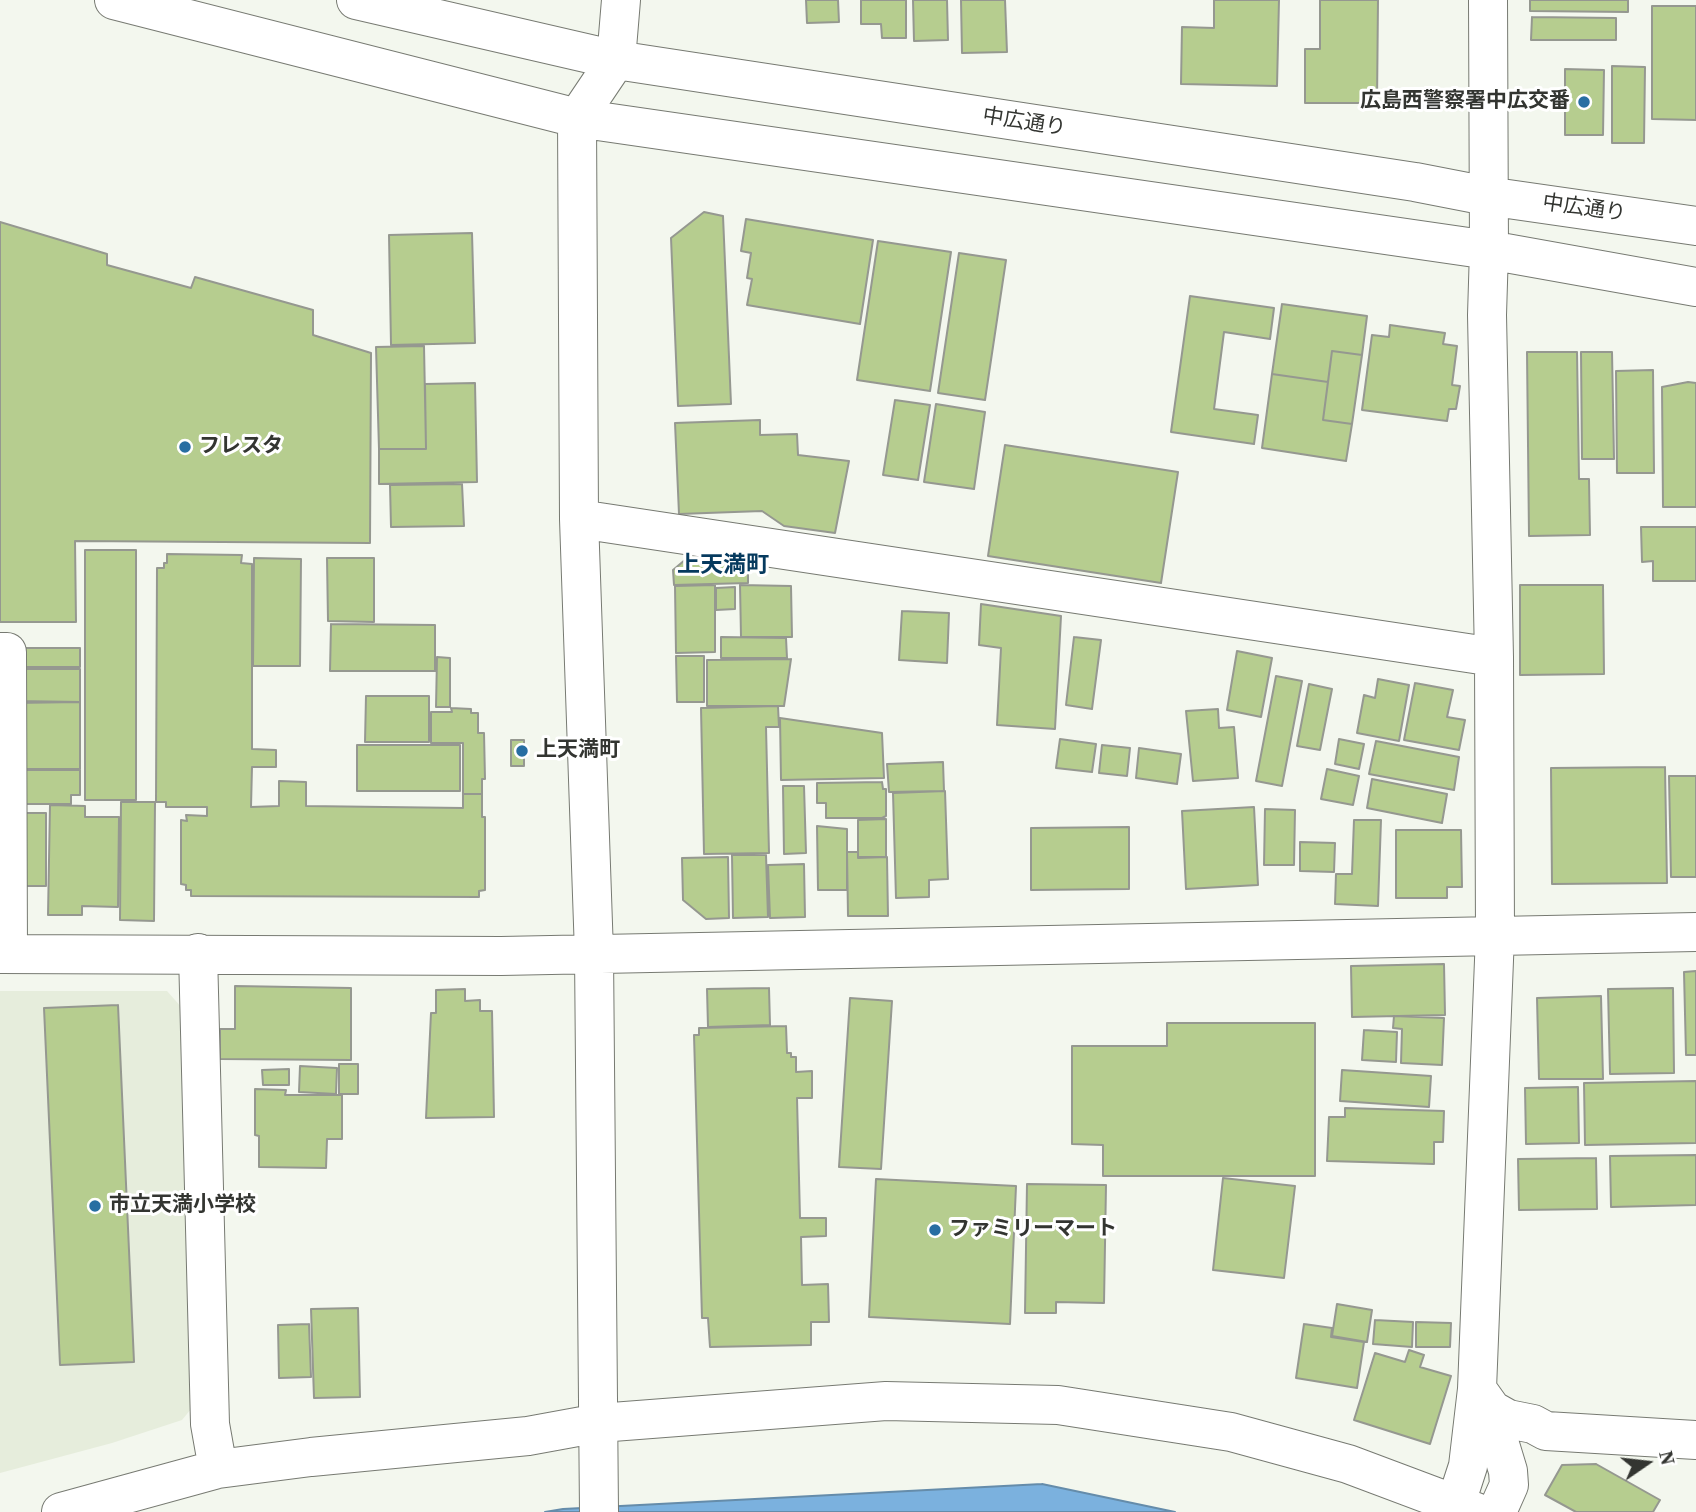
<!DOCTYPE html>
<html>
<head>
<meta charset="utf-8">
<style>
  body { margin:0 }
  #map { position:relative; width:1696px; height:1512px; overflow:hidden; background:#f3f7ee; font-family:"Source Serif 4",serif }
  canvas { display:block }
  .north { position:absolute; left:1612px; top:1428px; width:70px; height:70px; -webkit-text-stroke:5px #fff; paint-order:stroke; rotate:76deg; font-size:19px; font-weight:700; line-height:28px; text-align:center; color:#333531 }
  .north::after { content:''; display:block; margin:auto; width:24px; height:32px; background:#333531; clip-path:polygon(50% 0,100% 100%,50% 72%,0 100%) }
</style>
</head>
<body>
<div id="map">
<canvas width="1696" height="1512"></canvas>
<div class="north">N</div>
</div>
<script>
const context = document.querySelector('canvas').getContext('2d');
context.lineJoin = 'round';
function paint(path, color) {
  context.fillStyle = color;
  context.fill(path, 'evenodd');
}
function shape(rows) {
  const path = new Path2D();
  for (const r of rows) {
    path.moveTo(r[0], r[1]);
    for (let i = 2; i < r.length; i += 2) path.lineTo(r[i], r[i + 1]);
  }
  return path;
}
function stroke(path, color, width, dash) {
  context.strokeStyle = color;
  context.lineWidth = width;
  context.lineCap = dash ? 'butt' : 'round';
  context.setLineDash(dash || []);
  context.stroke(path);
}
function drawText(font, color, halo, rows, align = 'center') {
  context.font = font + ' "Source Serif 4","Noto Sans JP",serif';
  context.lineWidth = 6;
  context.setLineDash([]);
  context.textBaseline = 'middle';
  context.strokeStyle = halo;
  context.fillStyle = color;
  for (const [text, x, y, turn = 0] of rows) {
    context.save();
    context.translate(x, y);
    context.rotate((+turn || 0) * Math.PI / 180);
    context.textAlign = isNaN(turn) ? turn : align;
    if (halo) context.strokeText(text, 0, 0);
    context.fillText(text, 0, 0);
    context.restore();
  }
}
paint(shape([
  [0,991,167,991,183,1009,196,1403,182,1420,112,1443,0,1473]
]), '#e6eddc');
const water = shape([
  [1042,1484,1175,1512,545,1512,563,1509,1042,1484]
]);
paint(water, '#7bb1de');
stroke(water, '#658caa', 2);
const building = shape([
  [806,0,838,0,839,22,807,23,806,0],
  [861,0,906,0,906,38,882,38,881,24,861,24,861,0],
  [913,0,947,0,948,40,914,41,913,0],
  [961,0,1005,0,1007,52,962,53,961,0],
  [1214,0,1279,0,1277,86,1181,84,1182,27,1214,28,1214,0],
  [1320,0,1378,0,1377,103,1305,103,1305,49,1320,49,1320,0],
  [1530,0,1628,0,1628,12,1530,11,1530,0],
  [1652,6,1696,6,1696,120,1652,119,1652,6],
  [1532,17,1616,18,1616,40,1531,40,1532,17],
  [1612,66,1645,67,1644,143,1612,143,1612,66],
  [1565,69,1604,70,1603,135,1565,135,1565,69],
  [704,212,723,216,731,404,678,406,671,238,704,212],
  [746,219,873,240,860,324,747,305,752,279,747,278,751,253,741,251,746,219],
  [0,222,107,254,107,265,191,288,195,277,313,310,313,335,371,353,370,543,75,541,76,622,0,622,0,222],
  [472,233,475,343,391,345,389,235,472,233],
  [878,241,951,252,930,391,857,380,878,241],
  [959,253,1006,260,985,400,938,393,959,253],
  [1190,296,1274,308,1270,339,1224,332,1214,409,1258,415,1254,444,1171,432,1190,296],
  [1282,304,1367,316,1362,355,1332,351,1328,382,1272,374,1282,304],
  [1390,325,1445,333,1443,344,1457,346,1452,385,1460,386,1456,409,1449,409,1447,421,1362,410,1372,335,1389,337,1390,325],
  [424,346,426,449,379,449,376,347,424,346],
  [1332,351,1362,355,1352,424,1323,420,1332,351],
  [1527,352,1577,352,1579,479,1589,479,1590,535,1529,536,1527,352],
  [1581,352,1612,352,1614,459,1582,459,1581,352],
  [1653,370,1654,473,1617,473,1616,371,1653,370],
  [1272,374,1328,382,1323,420,1352,424,1346,461,1262,448,1272,374],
  [1688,382,1696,383,1696,507,1663,507,1662,387,1688,382],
  [475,383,477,482,379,484,379,449,426,449,425,384,475,383],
  [895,400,930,405,918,480,883,475,895,400],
  [936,404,985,412,974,489,924,482,936,404],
  [760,420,760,435,797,434,798,455,849,461,835,533,784,526,762,511,679,514,675,423,760,420],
  [1005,445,1178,472,1161,583,988,556,1005,445],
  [462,484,464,526,391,527,390,485,462,484],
  [1641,527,1696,527,1696,581,1653,581,1653,561,1642,562,1641,527],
  [85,550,136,550,136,800,85,800,85,550],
  [167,554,242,555,241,563,252,564,252,749,276,750,276,767,252,767,251,807,279,806,279,781,306,782,306,806,463,808,463,794,482,794,482,817,485,817,485,890,479,891,479,897,191,896,191,890,186,890,186,885,181,884,181,820,187,821,186,815,207,816,207,807,166,807,166,802,156,802,157,568,164,568,164,563,167,563,167,554],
  [692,554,748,562,748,583,674,585,673,570,692,554],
  [254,558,301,559,300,666,253,666,254,558],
  [327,558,374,558,374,622,328,621,327,558],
  [715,585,715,652,676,653,675,586,715,585],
  [740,585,791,586,792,637,741,637,740,585],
  [1520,585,1603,585,1604,674,1520,675,1520,585],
  [735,587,735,609,716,610,716,588,735,587],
  [981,604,1061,616,1055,729,997,725,1001,648,979,645,981,604],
  [902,611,949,613,947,663,899,660,902,611],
  [331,624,435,625,435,671,330,671,331,624],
  [721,637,786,638,787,658,721,658,721,637],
  [1074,637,1101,640,1092,709,1066,705,1074,637],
  [16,648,80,648,80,667,16,667,16,648],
  [1237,651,1272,658,1261,717,1227,710,1237,651],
  [676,656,704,656,704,702,677,702,676,656],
  [437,657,450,658,450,707,436,707,437,657],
  [791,659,784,706,707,706,707,660,791,659],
  [16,669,80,669,80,702,16,701,16,669],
  [1276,676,1302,681,1282,786,1256,781,1276,676],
  [1378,679,1409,685,1399,741,1357,733,1364,695,1375,698,1378,679],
  [1415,683,1453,690,1447,717,1465,720,1459,750,1404,740,1415,683],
  [1309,684,1332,689,1320,750,1297,746,1309,684],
  [366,696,429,696,429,742,365,742,366,696],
  [80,702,80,769,15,769,14,703,80,702],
  [778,706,779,727,766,727,769,853,704,854,701,708,778,706],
  [451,708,471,709,471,713,478,713,478,733,484,733,485,779,482,779,482,794,463,794,463,743,431,743,431,712,452,712,451,708],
  [1218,709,1219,728,1234,727,1238,778,1193,781,1186,711,1218,709],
  [780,718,882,733,884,778,781,780,780,718],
  [1060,739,1096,744,1092,772,1056,768,1060,739],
  [1339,739,1364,744,1359,769,1335,764,1339,739],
  [511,740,524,740,524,766,511,766,511,740],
  [1376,741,1459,757,1454,790,1369,774,1376,741],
  [357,745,460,745,460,791,357,791,357,745],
  [1102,745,1130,748,1127,776,1099,773,1102,745],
  [1139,748,1181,754,1177,784,1136,778,1139,748],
  [943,762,944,791,889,792,887,764,943,762],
  [1665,767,1667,883,1552,884,1551,768,1665,767],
  [1327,769,1359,776,1353,805,1321,799,1327,769],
  [16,770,80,770,80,795,71,795,71,804,15,804,16,770],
  [1669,776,1696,776,1696,877,1671,877,1669,776],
  [1372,779,1447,794,1442,823,1367,808,1372,779],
  [882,782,883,789,886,789,886,816,882,818,826,818,826,803,817,803,817,783,882,782],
  [783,786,804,786,806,853,784,854,783,786],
  [945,791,948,879,929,880,929,897,896,898,893,793,945,791],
  [121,802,155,802,154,921,120,920,121,802],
  [50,805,85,806,85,817,119,817,118,907,82,906,82,915,48,915,50,805],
  [1254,807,1258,885,1186,889,1182,811,1254,807],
  [1265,809,1295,810,1294,865,1264,865,1265,809],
  [19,813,46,813,46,886,19,886,19,813],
  [886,819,886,857,858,857,858,820,886,819],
  [1354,820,1381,820,1378,906,1335,904,1336,874,1352,874,1354,820],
  [817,826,847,829,847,890,818,890,817,826],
  [1129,827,1129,889,1031,890,1031,828,1129,827],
  [1396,830,1461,830,1462,887,1447,887,1447,898,1396,898,1396,830],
  [1300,842,1335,843,1334,872,1300,871,1300,842],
  [847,852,858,852,858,858,887,857,888,916,848,916,847,852],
  [732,855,766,855,768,917,733,918,732,855],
  [728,857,729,918,706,919,683,900,682,858,728,857],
  [804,864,805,917,770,918,768,865,804,864],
  [1444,964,1445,1015,1352,1017,1351,966,1444,964],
  [1696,971,1696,1055,1686,1055,1684,972,1696,971],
  [235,986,351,988,351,1060,220,1059,220,1029,235,1029,235,986],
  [769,988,770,1025,708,1027,707,989,769,988],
  [1673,988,1674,1073,1610,1074,1608,989,1673,988],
  [465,989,465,1001,480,1000,480,1011,492,1011,494,1117,426,1118,431,1013,436,1013,436,990,465,989],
  [1601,996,1603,1079,1539,1079,1537,998,1601,996],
  [850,998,892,1001,881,1169,839,1167,850,998],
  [118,1005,134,1362,60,1365,44,1008,118,1005],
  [1394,1016,1444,1018,1442,1065,1401,1063,1402,1029,1393,1028,1394,1016],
  [1167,1023,1315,1023,1315,1176,1103,1176,1103,1145,1072,1144,1072,1046,1167,1046,1167,1023],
  [786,1026,787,1053,791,1053,791,1057,796,1057,796,1072,812,1071,812,1098,797,1098,800,1218,826,1218,826,1236,801,1237,802,1285,828,1284,829,1322,811,1322,811,1345,710,1347,708,1318,702,1318,694,1035,699,1035,699,1028,786,1026],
  [1364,1030,1397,1032,1396,1062,1362,1060,1364,1030],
  [339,1064,358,1064,358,1094,339,1094,339,1064],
  [300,1066,337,1068,336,1094,299,1092,300,1066],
  [289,1069,289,1085,263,1085,262,1070,289,1069],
  [1342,1070,1431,1076,1429,1107,1340,1101,1342,1070],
  [1696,1081,1696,1143,1585,1145,1584,1083,1696,1081],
  [1578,1087,1579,1143,1526,1144,1525,1088,1578,1087],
  [255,1089,286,1090,285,1095,342,1095,342,1139,327,1139,326,1168,259,1167,259,1136,255,1135,255,1089],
  [1345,1108,1444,1111,1443,1142,1434,1142,1434,1164,1327,1161,1329,1117,1345,1117,1345,1108],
  [1696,1155,1696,1205,1611,1207,1610,1156,1696,1155],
  [1596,1158,1597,1209,1519,1210,1518,1159,1596,1158],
  [1223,1178,1295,1186,1284,1278,1213,1270,1223,1178],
  [876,1179,1016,1186,1010,1324,869,1317,876,1179],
  [1027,1184,1106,1185,1104,1303,1056,1302,1056,1313,1025,1313,1027,1184],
  [1337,1304,1372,1310,1367,1342,1332,1336,1337,1304],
  [358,1308,360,1397,314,1398,311,1309,358,1308],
  [1375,1320,1413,1322,1412,1347,1373,1344,1375,1320],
  [1416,1322,1451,1323,1450,1347,1416,1347,1416,1322],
  [309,1324,311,1377,279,1378,278,1325,309,1324],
  [1304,1324,1332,1328,1331,1337,1364,1342,1357,1388,1296,1378,1304,1324],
  [1409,1350,1424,1355,1420,1367,1451,1376,1430,1444,1354,1420,1375,1353,1405,1362,1409,1350],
  [1596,1464,1660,1500,1653,1512,1576,1512,1545,1495,1562,1465,1596,1464]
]);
paint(building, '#b6cd8f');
stroke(building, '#959890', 2);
const minor = shape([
  [114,0,577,118,1489,250,1696,287],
  [356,0,616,60,1415,182,1487,196,1696,226],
  [579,519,1494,657],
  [0,652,7,652,8,954],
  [198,953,210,1424,218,1469],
  [0,954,501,956,1696,932],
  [1477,1389,1492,1410,1508,1419,1533,1424,1546,1431,1696,1440],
  [1480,1397,1495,1428,1508,1471,1509,1485,1497,1512],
  [1456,1503,1468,1466,1477,1389,1495,935,1494,657,1487,315,1489,250,1488,0],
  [61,1512,218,1469,311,1457,528,1436,599,1423,886,1401,1058,1405,1231,1432,1348,1464,1476,1512],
  [599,1512,594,953,579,519,577,118,616,60,621,0]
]);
stroke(minor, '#777a72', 40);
stroke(minor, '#fff', 38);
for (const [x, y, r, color] of [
  [1584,102,7,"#286ea2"],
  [185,447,7,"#286ea2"],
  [522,751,7,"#286ea2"],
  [95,1206,7,"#286ea2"],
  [935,1230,7,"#286ea2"]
]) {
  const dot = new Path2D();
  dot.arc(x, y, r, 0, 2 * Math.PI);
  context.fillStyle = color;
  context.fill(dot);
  stroke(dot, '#fff', 2.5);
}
drawText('bold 21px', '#333531', '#fff', [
  ["広島西警察署中広交番",1570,102,"right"],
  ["フレスタ",199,447],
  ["上天満町",536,751],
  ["市立天満小学校",109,1206],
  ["ファミリーマート",949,1230]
], 'left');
drawText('21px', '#333531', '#fff', [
  ["中広通り",1024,123,9],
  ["中広通り",1584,209,8]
]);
drawText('bold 23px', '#063a5e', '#fff', [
  ["上天満町",723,566]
]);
</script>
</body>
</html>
